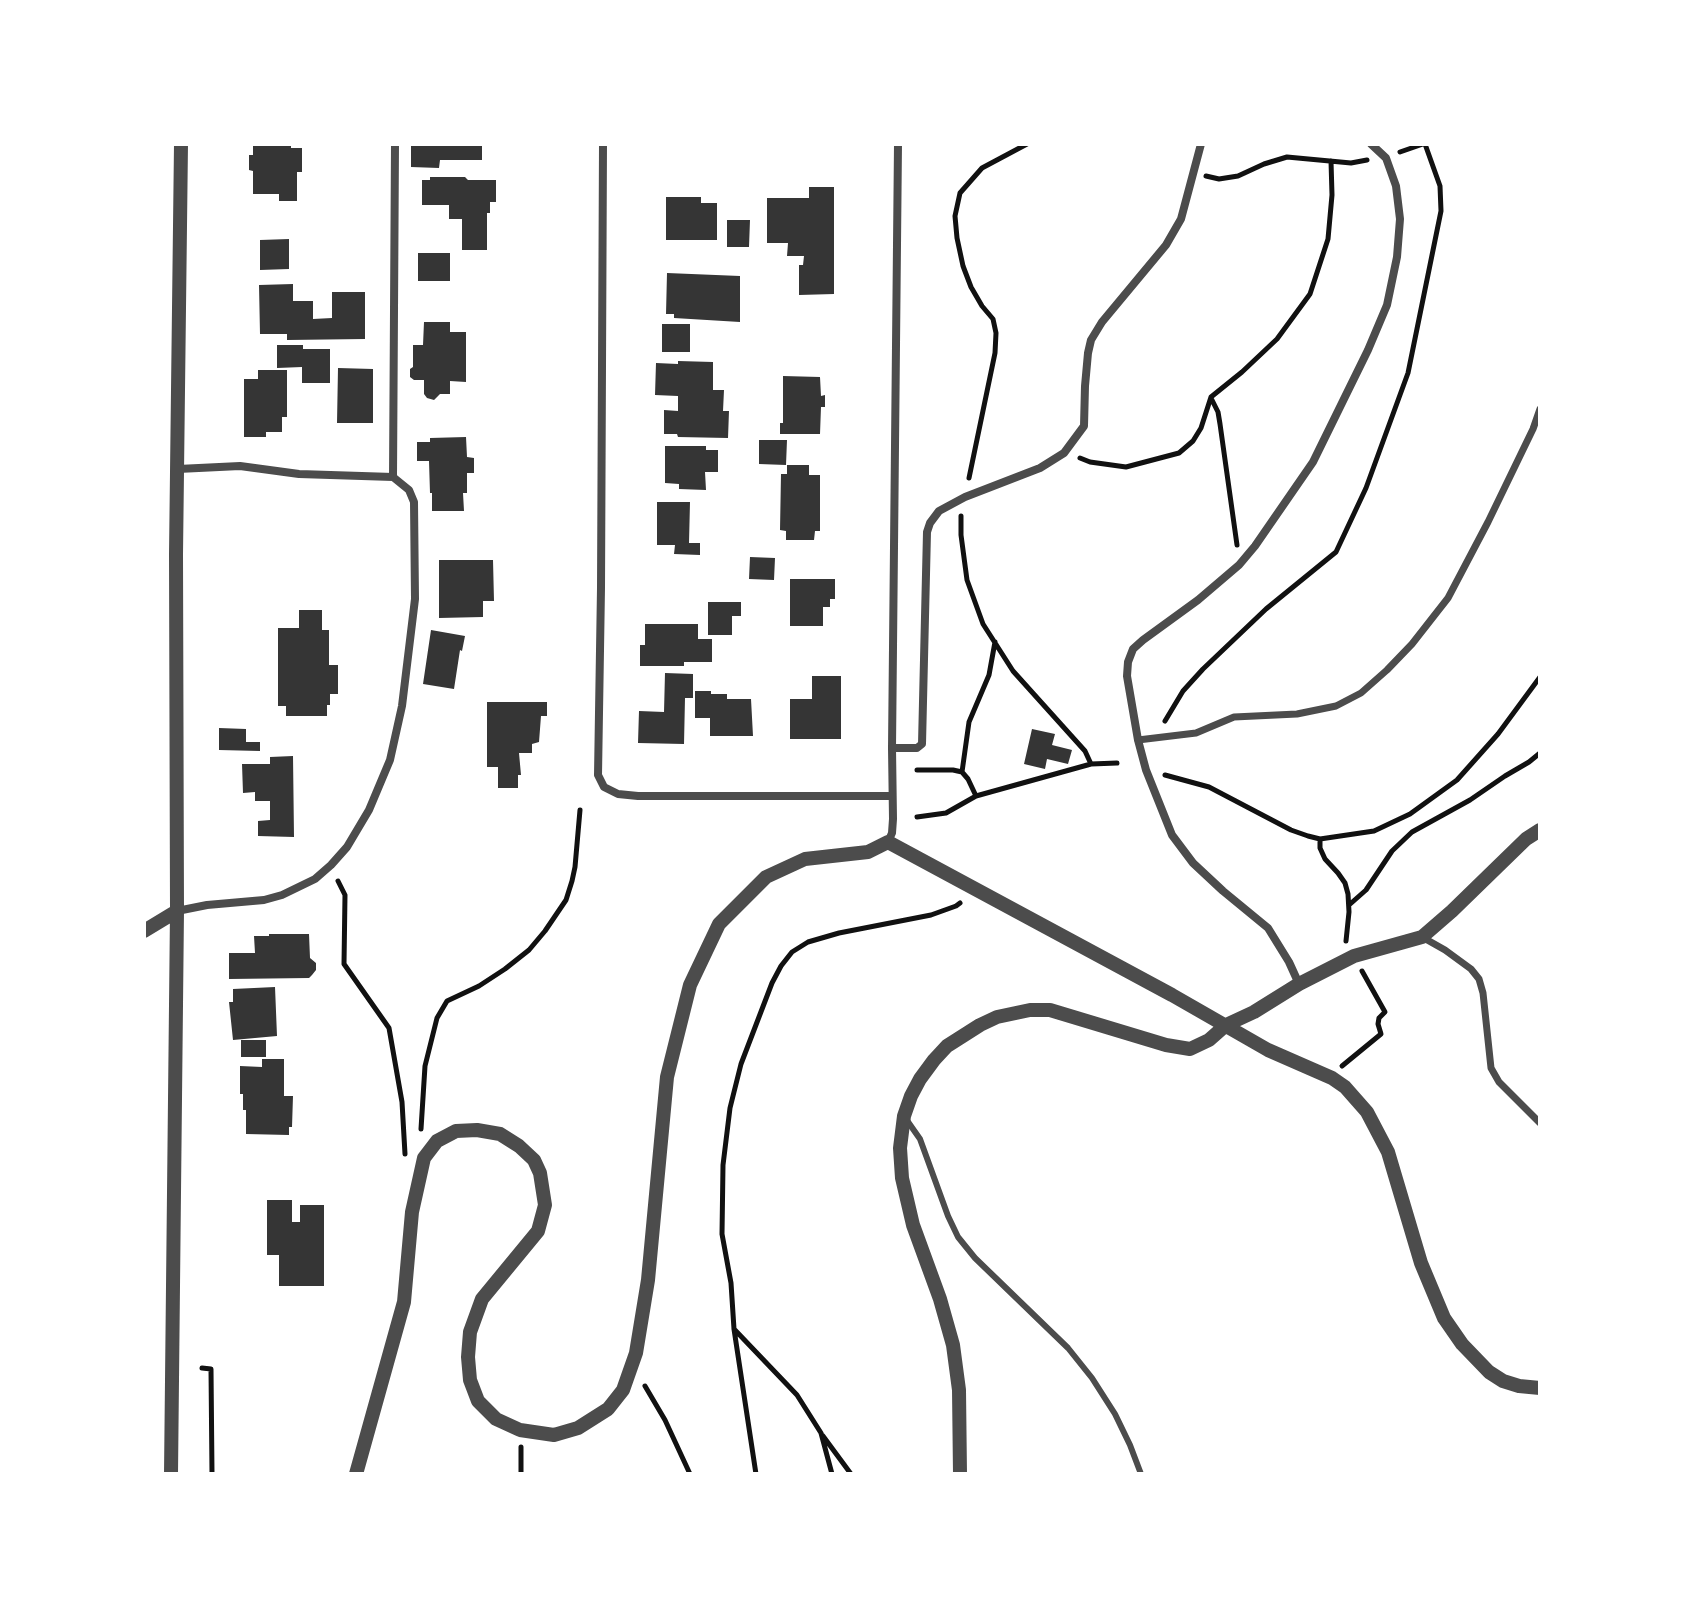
<!DOCTYPE html>
<html>
<head>
<meta charset="utf-8">
<style>
  body { margin:0 }
  #map { position:relative; width:1684px; height:1618px; overflow:hidden; background:#fff; font-family:"DejaVu Sans",sans-serif }
  canvas { display:block }
  .frame { position:absolute; inset:0; border:146px solid #fff; pointer-events:none }
</style>
</head>
<body>
<div id="map">
<canvas width="1684" height="1618"></canvas>
<div class="frame"></div>
</div>
<script>
const context = document.querySelector('canvas').getContext('2d');
context.lineJoin = 'round';
function paint(path, color) {
  context.fillStyle = color;
  context.fill(path, 'evenodd');
}
function shape(rows) {
  const path = new Path2D();
  for (const r of rows) {
    path.moveTo(r[0], r[1]);
    for (let i = 2; i < r.length; i += 2) path.lineTo(r[i], r[i + 1]);
  }
  return path;
}
function stroke(path, color, width, dash) {
  context.strokeStyle = color;
  context.lineWidth = width;
  context.lineCap = dash ? 'butt' : 'round';
  context.setLineDash(dash || []);
  context.stroke(path);
}
paint(shape([
  [253,144,291,144,291,148,302,148,302,172,297,172,297,201,279,201,279,194,253,194,253,171,249,170,249,155,253,155],
  [438,144,482,144,482,160,440,160,439,168,411,167,411,145],
  [430,177,465,177,468,180,496,180,496,202,490,202,490,213,487,213,487,250,462,250,462,219,449,219,449,205,422,205,422,180,430,180],
  [809,187,834,187,834,294,799,295,799,265,803,265,804,256,787,256,788,243,767,243,767,198,809,198],
  [666,197,701,197,701,203,717,203,717,240,666,240],
  [727,220,750,220,749,247,727,247],
  [289,239,289,269,260,270,260,240],
  [418,253,450,253,450,281,418,281],
  [667,273,740,276,740,322,674,318,674,314,666,314],
  [293,284,293,301,313,301,313,319,332,318,332,292,365,292,365,339,287,340,287,334,260,334,259,285],
  [424,322,450,322,450,332,466,332,466,382,450,381,450,394,440,394,434,400,427,398,424,394,424,380,414,380,410,377,410,369,413,367,413,345,423,345],
  [662,324,690,324,690,352,662,352],
  [277,345,303,345,303,349,330,349,330,383,302,383,302,367,277,368],
  [678,361,713,362,713,390,724,390,723,411,729,411,728,438,678,437,677,434,664,434,664,410,678,411,678,396,655,395,656,363,678,364],
  [338,368,373,369,373,423,337,423],
  [258,370,287,370,287,417,282,417,282,432,266,432,266,437,244,437,244,379,258,379],
  [783,376,820,377,821,396,825,395,825,407,821,407,820,434,780,434,780,423,783,423],
  [466,437,467,457,474,458,474,473,467,473,467,493,463,493,464,511,432,511,432,493,430,493,429,461,417,461,417,442,430,442,430,438],
  [759,440,787,440,786,465,759,464],
  [665,446,706,446,706,450,718,450,718,472,705,472,706,490,679,489,679,484,665,483],
  [787,465,809,465,809,475,820,475,820,531,815,531,814,540,786,540,786,531,780,530,781,474,787,474],
  [657,502,690,502,689,543,700,543,700,555,674,554,675,545,657,545],
  [750,557,775,558,774,580,749,579],
  [439,560,493,560,494,601,483,601,483,617,439,618],
  [790,579,835,579,835,599,830,599,830,607,823,607,823,626,790,626],
  [708,602,741,602,741,616,732,616,732,635,708,635],
  [299,610,322,610,322,630,329,630,329,665,338,665,338,694,330,694,330,705,327,705,327,716,286,716,286,706,278,706,278,628,299,628],
  [645,624,698,624,698,639,712,639,712,662,684,662,684,666,640,666,640,645,645,645],
  [431,630,465,636,462,651,460,650,454,689,423,684],
  [665,673,693,674,693,698,685,698,684,744,638,743,639,711,664,712],
  [812,676,841,676,841,739,790,739,790,699,812,699],
  [695,691,711,691,711,694,727,694,727,699,751,699,753,736,710,736,710,718,695,718],
  [487,702,547,702,547,716,541,716,539,742,532,744,532,753,519,753,521,775,518,775,518,788,498,788,498,767,487,767],
  [219,728,246,729,246,742,260,742,260,751,219,750],
  [1032,729,1055,734,1052,745,1072,750,1068,764,1047,759,1045,769,1024,764],
  [293,756,294,837,258,836,258,821,270,820,270,801,255,801,255,792,243,793,242,764,270,764,270,757],
  [269,934,309,934,310,958,316,963,316,970,312,975,309,978,229,979,229,953,255,953,254,936,269,936],
  [275,987,277,1036,233,1040,229,1002,233,1002,233,989],
  [241,1040,266,1040,266,1057,241,1057],
  [262,1059,284,1059,284,1096,293,1096,292,1127,289,1127,289,1135,246,1134,246,1110,243,1110,243,1094,240,1094,240,1066,262,1067],
  [267,1200,292,1200,292,1222,300,1222,300,1205,324,1205,324,1286,279,1286,279,1255,267,1255]
]), '#353535');
stroke(shape([
  [1400,152,1423,144],
  [1206,176,1219,179,1238,176,1264,164,1287,157,1351,163,1367,160],
  [1211,398,1218,412,1220,424,1237,545],
  [1080,458,1090,462,1126,467,1179,453,1193,441,1201,428,1211,397,1242,372,1277,339,1310,294,1328,239,1332,195,1331,161],
  [969,478,995,353,996,333,993,319,982,306,971,287,963,266,957,238,955,216,960,193,982,168,1027,144],
  [961,516,961,535,967,580,983,624,1013,671,1085,751,1091,764],
  [1165,721,1183,691,1203,669,1266,609,1336,552,1366,488,1408,373,1441,211,1440,186,1425,144],
  [917,770,953,770,962,772,968,779,976,796],
  [962,772,969,722,989,675,995,642],
  [1165,775,1209,787,1291,830,1308,836,1320,839,1374,831,1410,814,1457,780,1498,734,1540,677],
  [917,817,946,813,976,796,1091,764,1117,763],
  [1320,839,1320,848,1325,859,1338,873,1345,883,1348,894,1349,912,1346,941],
  [338,881,345,895,344,964,389,1028,402,1102,405,1154],
  [1349,905,1366,890,1392,851,1412,832,1470,800,1505,776,1529,762,1540,753],
  [1342,1066,1381,1034,1378,1024,1379,1018,1385,1012,1362,971],
  [421,1129,425,1066,437,1018,447,1001,479,986,505,969,529,950,545,931,566,900,572,881,575,867,580,810],
  [734,1329,797,1395,821,1433,832,1474],
  [202,1368,211,1369,212,1474],
  [645,1386,665,1420,690,1474],
  [823,1436,851,1474],
  [521,1447,521,1474],
  [756,1474,734,1329,731,1283,722,1234,723,1165,730,1108,741,1064,772,983,781,966,792,952,808,942,839,933,931,915,956,906,960,903]
]), '#111', 5);
stroke(shape([
  [906,1119,920,1139,948,1216,958,1237,975,1258,1068,1348,1092,1378,1115,1414,1130,1445,1141,1474]
]), '#4c4c4c', 6);
stroke(shape([
  [1138,740,1196,733,1234,717,1297,714,1336,706,1361,693,1387,670,1412,644,1448,598,1488,522,1533,429,1540,409],
  [1422,937,1445,950,1471,969,1479,979,1483,993,1491,1068,1499,1082,1540,1123]
]), '#4c4c4c', 7);
stroke(shape([
  [603,144,601,588,598,775,604,787,618,794,638,796,892,796],
  [393,477,395,144],
  [892,748,917,748,922,744,927,532,930,523,939,511,965,497,1040,468,1064,453,1084,426,1085,386,1088,353,1091,340,1102,322,1166,245,1181,219,1201,144],
  [888,842,892,833,893,819,892,748,898,144],
  [177,911,207,905,264,900,282,895,315,879,331,865,347,847,369,810,390,760,402,706,415,599,414,502,409,490,393,477,299,474,240,466,178,469],
  [1299,984,1289,962,1268,928,1223,891,1193,863,1172,835,1146,770,1138,740,1127,676,1128,662,1133,649,1143,640,1198,600,1239,565,1255,546,1313,462,1368,350,1387,305,1397,257,1400,219,1396,186,1386,158,1371,144]
]), '#4c4c4c', 8);
stroke(shape([
  [144,931,177,911],
  [171,1474,177,911,176,554,181,144],
  [356,1474,404,1302,412,1212,424,1158,437,1141,456,1131,477,1130,500,1134,519,1146,534,1160,540,1173,545,1205,538,1231,482,1299,470,1332,468,1357,470,1380,478,1401,496,1419,520,1430,554,1435,578,1428,608,1409,623,1390,636,1353,648,1280,667,1077,690,985,719,924,766,877,805,859,868,852,888,842,1172,995,1268,1050,1332,1078,1345,1087,1367,1112,1388,1152,1421,1263,1444,1318,1462,1344,1489,1372,1503,1381,1519,1386,1540,1388],
  [960,1474,959,1390,953,1345,940,1299,913,1225,902,1178,900,1148,904,1116,911,1096,920,1079,934,1060,947,1046,980,1025,997,1017,1030,1010,1050,1010,1166,1045,1190,1049,1209,1040,1226,1025,1254,1012,1299,984,1354,956,1422,937,1452,911,1526,839,1540,830]
]), '#4c4c4c', 14);
</script>
</body>
</html>
